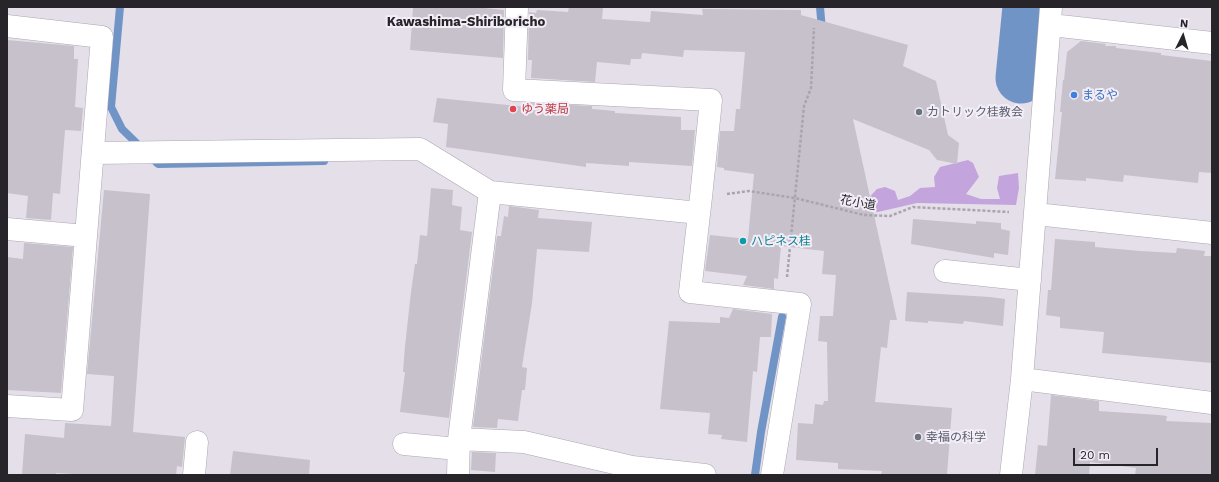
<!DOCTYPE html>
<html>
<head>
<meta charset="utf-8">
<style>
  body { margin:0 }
  #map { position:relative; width:1219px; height:482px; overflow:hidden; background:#e5dfea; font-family:"Work Sans",sans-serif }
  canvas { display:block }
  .frame { position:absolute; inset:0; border:8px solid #272529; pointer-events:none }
  .north { position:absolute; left:1163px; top:16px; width:40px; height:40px; -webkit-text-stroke:3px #f2edf7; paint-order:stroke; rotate:5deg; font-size:11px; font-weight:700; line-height:16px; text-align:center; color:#272529 }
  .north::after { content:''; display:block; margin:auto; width:14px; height:18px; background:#272529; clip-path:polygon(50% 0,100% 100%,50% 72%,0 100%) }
  .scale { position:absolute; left:1073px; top:448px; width:85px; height:18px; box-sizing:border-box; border:2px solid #272529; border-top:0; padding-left:5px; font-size:12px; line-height:14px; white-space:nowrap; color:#272529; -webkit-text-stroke:3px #f2edf7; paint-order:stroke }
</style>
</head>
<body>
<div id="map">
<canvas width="1219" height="482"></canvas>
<div class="frame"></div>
<div class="north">N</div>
<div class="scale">20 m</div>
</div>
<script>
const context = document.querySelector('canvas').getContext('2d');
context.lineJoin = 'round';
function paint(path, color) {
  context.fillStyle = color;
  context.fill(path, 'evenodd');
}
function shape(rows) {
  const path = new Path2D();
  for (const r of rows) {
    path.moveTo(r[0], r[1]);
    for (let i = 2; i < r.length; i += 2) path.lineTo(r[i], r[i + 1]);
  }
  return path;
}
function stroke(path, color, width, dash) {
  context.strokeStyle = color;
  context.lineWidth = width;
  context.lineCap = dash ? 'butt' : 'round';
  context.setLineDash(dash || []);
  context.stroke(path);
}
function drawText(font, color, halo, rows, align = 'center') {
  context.font = font + ' "Work Sans","Noto Sans JP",sans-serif';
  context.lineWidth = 4;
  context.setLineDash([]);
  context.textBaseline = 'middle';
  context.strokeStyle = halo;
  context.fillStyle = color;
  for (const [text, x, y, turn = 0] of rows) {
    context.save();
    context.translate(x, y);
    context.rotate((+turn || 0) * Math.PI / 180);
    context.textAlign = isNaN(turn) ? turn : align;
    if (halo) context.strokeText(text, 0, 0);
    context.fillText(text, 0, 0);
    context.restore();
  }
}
paint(shape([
  [968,160,973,163,979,177,966,194,981,199,1000,199,997,188,999,176,1018,173,1019,188,1016,205,917,203,878,212,865,209,862,205,877,189,885,187,895,191,898,200,910,196,920,188,935,187,934,177,940,167]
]), '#c4a4dc');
stroke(shape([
  [120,7,111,107,122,129,158,164,324,161],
  [820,7,822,30],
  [755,475,761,432,782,317]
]), '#7094c6', 8);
stroke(shape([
  [1021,78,1028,7]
]), '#7094c6', 51);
paint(shape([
  [413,7,474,7,504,10,503,58,410,50],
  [569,7,603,8,602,19,650,22,651,11,703,15,702,9,801,10,801,15,908,45,903,66,936,81,948,135,959,143,957,164,937,160,929,150,853,119,897,320,890,320,887,348,881,347,875,402,952,408,947,475,881,475,882,471,838,469,838,463,796,460,798,423,813,424,815,404,823,405,824,401,828,401,827,342,818,341,820,316,833,316,836,275,822,274,824,251,781,246,778,279,774,278,774,289,743,285,747,276,705,271,710,235,748,239,754,174,724,170,724,168,717,167,720,131,734,131,736,109,740,109,745,52,684,50,683,57,642,53,641,59,631,59,630,65,597,62,595,82,531,78,532,60,528,60,529,12,536,13,537,10,568,12],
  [7,40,74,46,74,59,78,59,75,107,83,108,81,131,65,130,60,194,53,193,51,220,26,218,28,196,7,193],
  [1081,41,1106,44,1105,46,1116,46,1116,48,1161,53,1161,55,1212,61,1212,173,1199,172,1198,183,1124,175,1123,182,1086,178,1086,181,1055,179,1062,112,1060,112,1063,80,1064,80,1067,52],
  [437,98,528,107,528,103,592,106,592,109,615,111,615,113,681,117,681,130,695,130,692,166,629,162,629,166,586,163,586,167,446,147,448,124,433,122],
  [431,188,453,190,452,205,462,207,460,230,472,232,449,418,400,412,405,372,403,372,405,346,411,292,415,264,417,264,420,235,427,236],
  [104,190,150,194,133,432,185,437,182,467,177,466,176,475,91,475,56,473,56,475,22,475,25,434,64,438,65,423,111,426,114,376,87,374],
  [509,206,539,210,538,218,592,222,589,252,537,249,532,303,522,367,527,368,525,390,522,390,518,421,498,419,497,428,473,427,497,236,501,236,504,216,508,217],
  [913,219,976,224,976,221,1001,223,1001,229,1010,231,1008,255,994,253,994,258,911,244],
  [1055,239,1095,242,1095,247,1140,251,1176,253,1177,248,1205,251,1204,256,1212,256,1212,363,1102,353,1104,332,1060,328,1060,317,1046,315,1048,290,1051,290],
  [24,243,73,247,61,393,7,390,7,257,23,259],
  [907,292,990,297,1005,299,1003,326,964,321,963,324,928,321,928,323,905,321],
  [733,309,772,314,771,337,760,337,757,372,753,371,747,442,721,439,722,435,708,434,710,413,660,409,669,321,720,323,720,317,729,318],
  [1051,395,1099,401,1099,411,1159,415,1167,416,1166,421,1212,423,1212,475,1135,475,1136,468,1090,462,1089,475,1035,475,1038,445,1047,446],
  [233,451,310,460,309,475,230,475],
  [472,452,496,453,495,472,471,470]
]), '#c7c1cb');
const street = shape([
  [517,7,514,90,711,100,701,197,690,292,800,304,772,475],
  [1051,25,1212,43],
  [7,26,102,37,72,410,7,406],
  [93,153,420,149,490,192,699,213],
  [490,192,459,439,524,442,632,467,705,475],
  [1036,214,1212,233],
  [7,229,86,236],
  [945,271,1030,280],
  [1022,379,1212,403],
  [404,444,458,449],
  [194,475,197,442],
  [458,475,459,439],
  [1011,475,1022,379,1051,7]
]);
stroke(street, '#aba6b0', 23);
stroke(shape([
  [727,194,749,191,795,198,864,215,890,216,913,207,1009,212],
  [787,277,804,106,811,88,814,28]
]), '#a9a5ad', 2.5, [3, 2]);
stroke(street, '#fff', 22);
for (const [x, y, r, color] of [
  [1074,95,4,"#3f7fe0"],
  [513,109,4,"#e0444e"],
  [919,112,4,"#6b7280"],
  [743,241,4,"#0f9aa8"],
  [918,437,4,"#6b7280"]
]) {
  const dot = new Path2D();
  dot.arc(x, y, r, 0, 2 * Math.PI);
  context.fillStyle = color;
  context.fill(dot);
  stroke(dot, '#f2edf7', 1.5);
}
drawText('12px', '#366cbe', '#f2edf7', [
  ["まるや",1082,95]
], 'left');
drawText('12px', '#be3a42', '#f2edf7', [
  ["ゆう薬局",521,109]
], 'left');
drawText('12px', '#5b616d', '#f2edf7', [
  ["カトリック桂教会",927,112],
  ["幸福の科学",926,437]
], 'left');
drawText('12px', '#272529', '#f2edf7', [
  ["花小道",858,203,10]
]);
drawText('12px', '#0d838f', '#f2edf7', [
  ["ハピネス桂",751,241]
], 'left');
drawText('bold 13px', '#272529', '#f2edf7', [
  ["Kawashima-Shiriboricho",466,22]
]);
</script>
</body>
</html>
